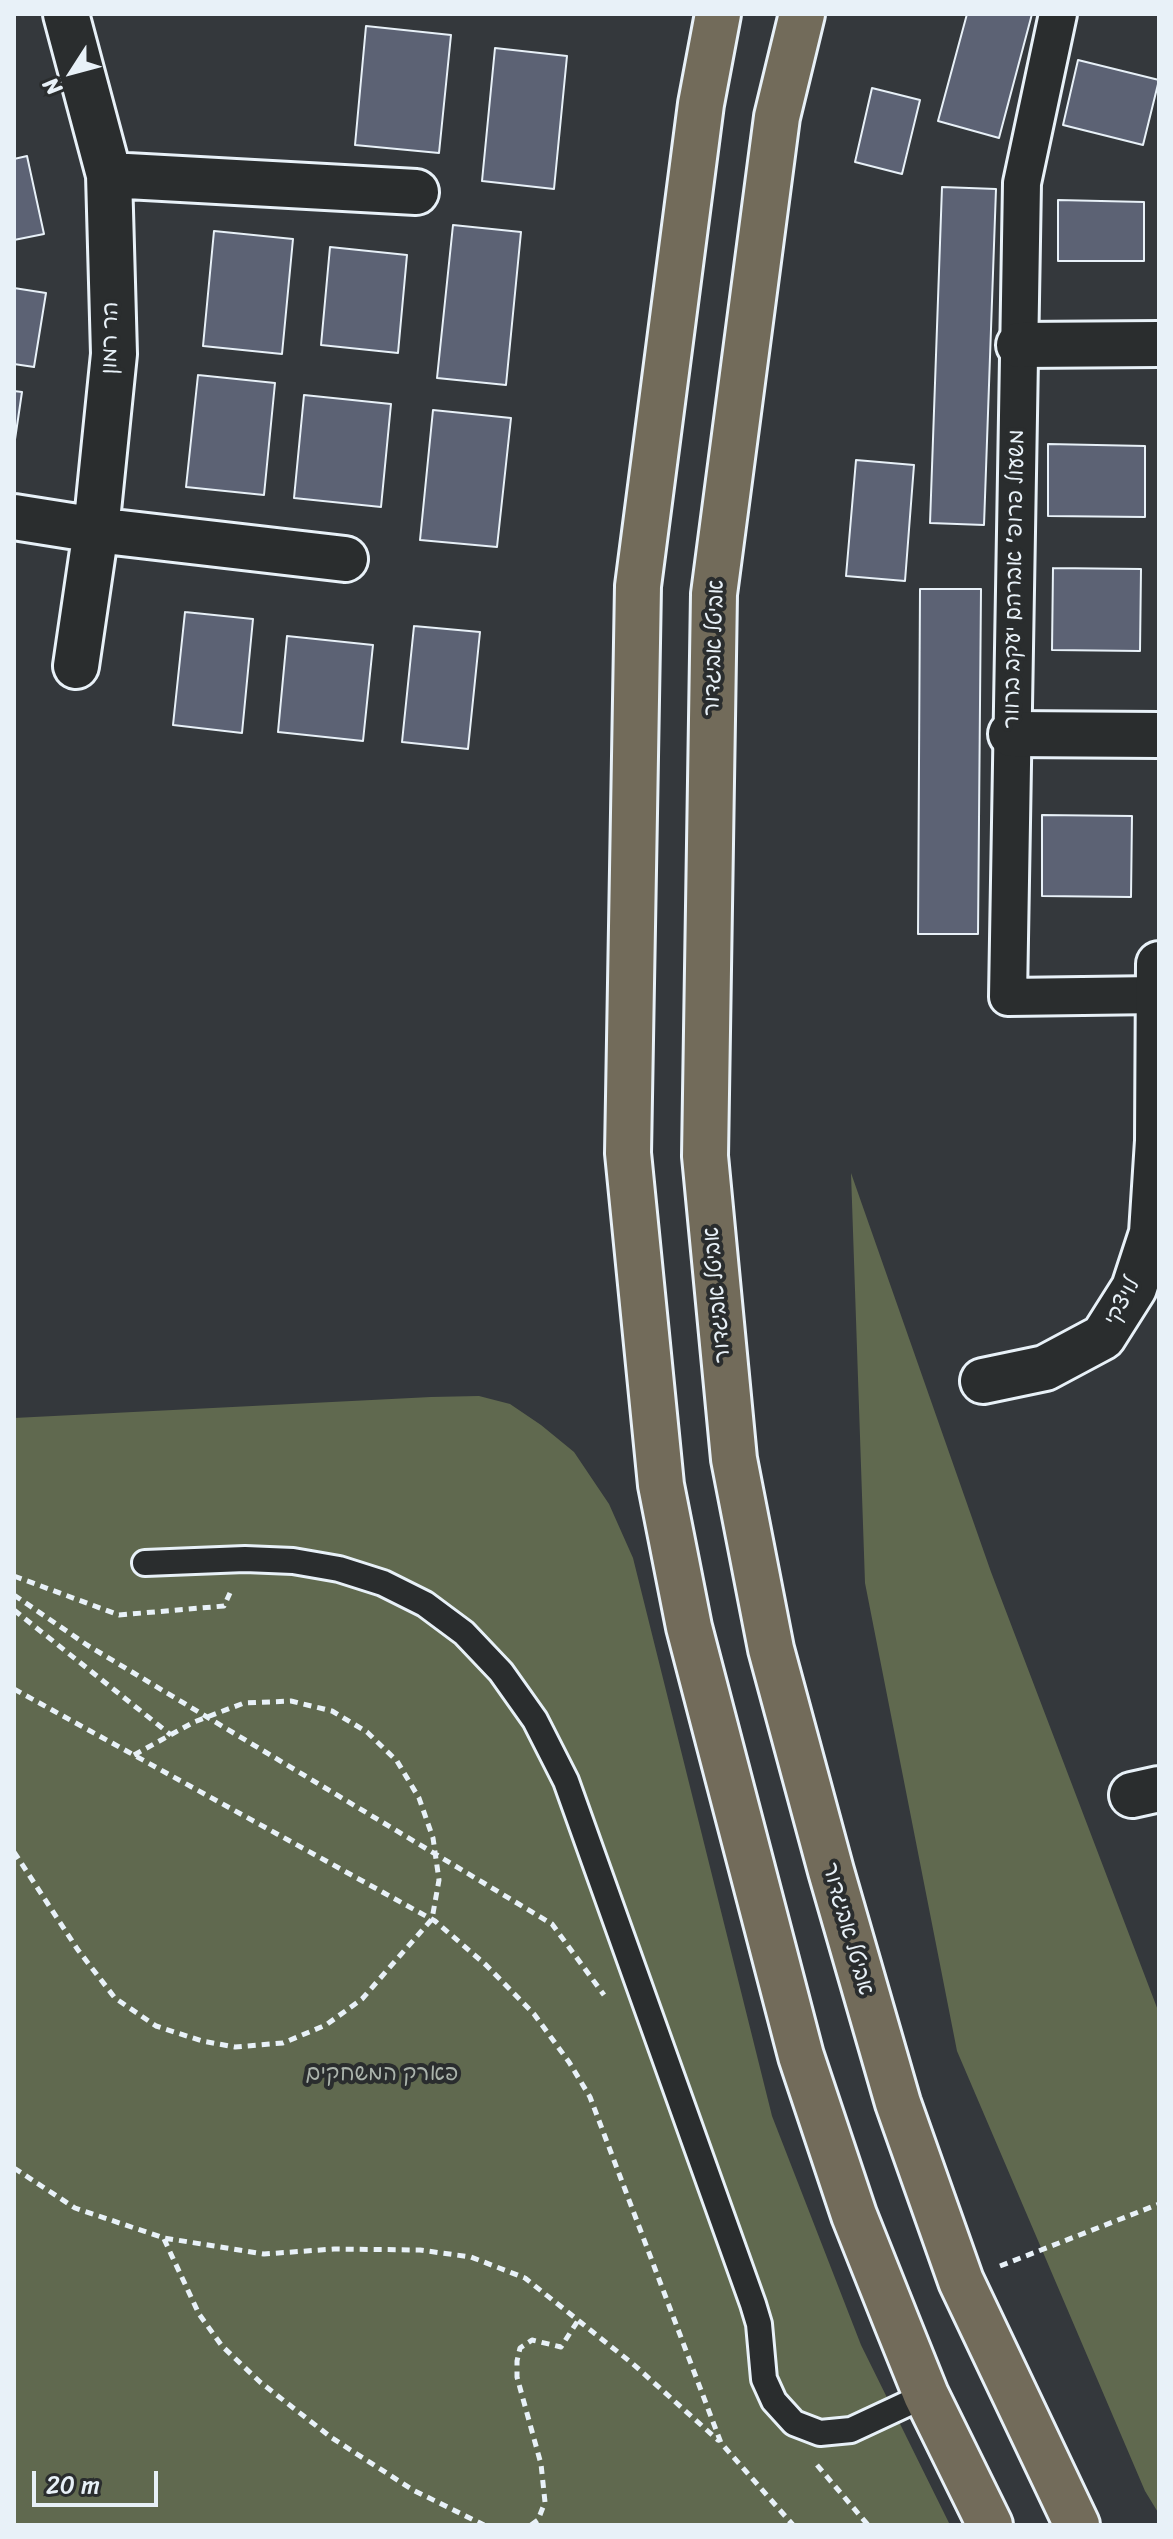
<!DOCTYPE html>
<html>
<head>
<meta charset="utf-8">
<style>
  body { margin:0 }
  #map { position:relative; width:1173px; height:2539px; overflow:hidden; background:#34383c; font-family:Sriracha,sans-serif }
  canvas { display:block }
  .frame { position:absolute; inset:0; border:16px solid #e8f1f8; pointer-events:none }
  .north { position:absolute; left:32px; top:32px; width:80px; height:80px; -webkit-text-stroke:6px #2a2d2e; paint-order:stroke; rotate:234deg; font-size:22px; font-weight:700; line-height:32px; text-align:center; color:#e8f1f8 }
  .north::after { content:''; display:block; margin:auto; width:28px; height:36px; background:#e8f1f8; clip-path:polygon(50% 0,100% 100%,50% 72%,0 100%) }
  .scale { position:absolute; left:32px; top:2471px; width:126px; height:36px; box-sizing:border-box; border:4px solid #e8f1f8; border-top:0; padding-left:10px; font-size:24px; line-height:28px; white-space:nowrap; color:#e8f1f8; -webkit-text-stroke:6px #2a2d2e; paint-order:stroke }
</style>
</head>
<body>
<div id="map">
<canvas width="1173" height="2539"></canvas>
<div class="frame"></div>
<div class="north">N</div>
<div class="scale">20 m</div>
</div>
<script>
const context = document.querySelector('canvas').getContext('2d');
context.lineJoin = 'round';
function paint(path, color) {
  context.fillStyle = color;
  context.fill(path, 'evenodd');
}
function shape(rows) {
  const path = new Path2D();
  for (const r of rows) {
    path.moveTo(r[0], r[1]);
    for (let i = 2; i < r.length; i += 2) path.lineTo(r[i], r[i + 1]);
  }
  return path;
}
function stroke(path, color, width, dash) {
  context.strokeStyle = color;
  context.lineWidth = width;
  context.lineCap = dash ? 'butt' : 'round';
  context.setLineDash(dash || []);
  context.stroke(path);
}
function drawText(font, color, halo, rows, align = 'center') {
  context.font = font + ' Sriracha,"Playpen Sans Hebrew",sans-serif';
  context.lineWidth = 8;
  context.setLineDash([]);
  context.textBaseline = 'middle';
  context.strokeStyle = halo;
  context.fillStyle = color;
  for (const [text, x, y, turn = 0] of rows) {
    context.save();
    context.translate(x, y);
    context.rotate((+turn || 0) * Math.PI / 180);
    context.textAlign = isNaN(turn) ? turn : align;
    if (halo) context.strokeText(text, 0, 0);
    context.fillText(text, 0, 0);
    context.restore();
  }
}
paint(shape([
  [851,1173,991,1572,1159,2013,1159,2514,1145,2491,957,2051,865,1583],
  [479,1396,510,1404,541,1425,574,1452,609,1504,633,1558,772,2116,861,2345,950,2525,14,2525,14,1418,431,1397]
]), '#60694f');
const building = shape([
  [967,14,1032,14,999,138,938,121,967,14],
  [366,26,451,35,439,153,355,145,366,26],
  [495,48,567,56,554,189,482,181,495,48],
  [1078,60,1159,80,1143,145,1063,125,1078,60],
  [872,88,920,100,902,174,855,162,872,88],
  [27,156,44,234,14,240,14,159,27,156],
  [942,187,996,189,984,525,930,523,942,187],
  [1058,200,1144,202,1144,261,1058,261,1058,200],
  [453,225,521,232,506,385,437,378,453,225],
  [214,231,293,239,282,354,203,346,214,231],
  [330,247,407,255,398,353,321,345,330,247],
  [14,288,46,293,34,367,14,364,14,288],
  [198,375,275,383,264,495,186,487,198,375],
  [14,391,22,392,14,446,14,391],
  [304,395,391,404,381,507,294,498,304,395],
  [433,410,511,418,497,547,420,540,433,410],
  [1048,444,1145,446,1145,517,1048,516,1048,444],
  [856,460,914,465,905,581,846,576,856,460],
  [1053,568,1141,569,1140,651,1052,650,1053,568],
  [920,589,981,589,978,934,918,934,920,589],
  [185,612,253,619,242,733,173,725,185,612],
  [414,626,480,632,468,749,402,742,414,626],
  [287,636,373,645,363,741,278,732,287,636],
  [1042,815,1132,816,1131,897,1042,896,1042,815]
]);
paint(building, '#5c6274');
stroke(building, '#e8f1f8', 2);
const service = shape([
  [145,1563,245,1559,293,1561,339,1569,383,1583,425,1604,464,1633,501,1672,535,1720,566,1781,753,2304,759,2324,764,2379,774,2401,794,2423,820,2433,851,2430,926,2395]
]);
const pedestrian = shape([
  [1058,14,1022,183,1008,997,1158,995]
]);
const minor = shape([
  [66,14,109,175,114,354,96,530,76,666],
  [109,175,416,192],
  [1019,345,1159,344],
  [14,517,96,530,345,559],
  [1011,734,1159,735],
  [983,1381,1045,1368,1103,1337,1134,1288,1152,1233,1158,1141,1159,964],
  [1132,1795,1159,1789]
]);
const primary = shape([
  [718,14,701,104,638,586,628,1153,661,1485,689,1627,801,2056,854,2215,897,2323,926,2395,990,2525],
  [802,14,777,117,714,594,705,1156,734,1459,771,1649,831,1871,898,2103,961,2281,1077,2525]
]);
stroke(service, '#e8f1f8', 30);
stroke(pedestrian, '#e8f1f8', 42);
stroke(minor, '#e8f1f8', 50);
stroke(primary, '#e8f1f8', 50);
stroke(shape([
  [14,1576,119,1615,224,1606,230,1593],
  [14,1595,87,1645,552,1924,604,1995],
  [14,1610,171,1735],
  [14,1689,435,1921,486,1965,534,2014,569,2062,590,2097,721,2443,793,2525],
  [14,1852,78,1950,115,1998,156,2026,202,2041,235,2047,283,2043,326,2025,362,1999,432,1919,439,1880,433,1838,419,1798,397,1761,367,1732,332,1711,291,1701,244,1703,194,1722,134,1755],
  [14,2168,75,2208,164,2238,264,2254,334,2249,420,2250,471,2257,525,2278,633,2364,719,2441],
  [164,2239,199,2314,222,2346,260,2382,332,2438,413,2490,484,2525],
  [1000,2266,1159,2204],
  [817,2465,868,2525],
  [531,2525,538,2520,545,2502,541,2464,517,2377,517,2361,520,2348,532,2340,561,2347,579,2319]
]), '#e8f1f8', 5, [8, 6]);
stroke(service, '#2a2d2e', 24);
stroke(pedestrian, '#2a2d2e', 36);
stroke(minor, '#2a2d2e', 44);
stroke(primary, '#726b5a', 44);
drawText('22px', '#e8f1f8', '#2a2d2e', [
  ["הר רמון",111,338,-89],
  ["משעול פרופ' אברהם יעקב ברוור",1015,579,-89],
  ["אביטל אביגדור",715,648,-88],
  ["אביטל אביגדור",718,1295,-95],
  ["לויצקי",1123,1302,-62],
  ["אביטל אביגדור",847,1929,74]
]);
drawText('22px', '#abb4ac', '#2a2d2e', [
  ["פארק המשחקים",382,2074]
]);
</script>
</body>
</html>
